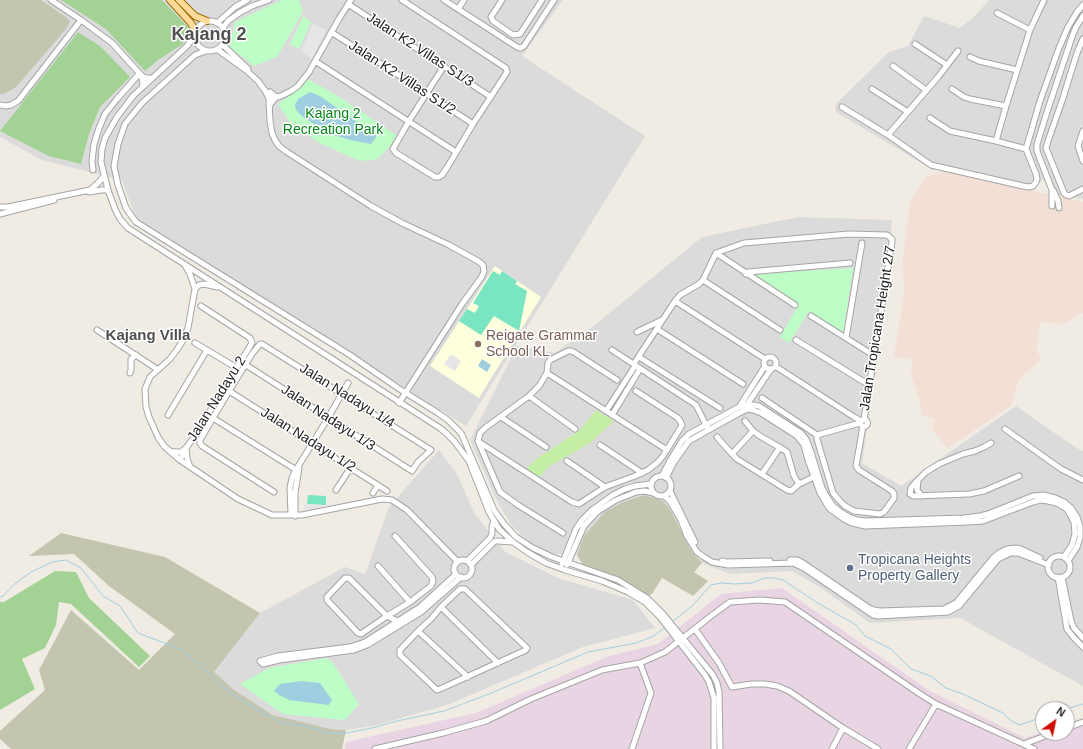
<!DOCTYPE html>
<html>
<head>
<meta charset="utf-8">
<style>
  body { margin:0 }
  #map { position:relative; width:1083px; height:749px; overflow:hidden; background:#f0ece3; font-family:Helvetica,sans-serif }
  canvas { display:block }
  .north { position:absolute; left:1035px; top:701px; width:40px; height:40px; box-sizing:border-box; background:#fff; border:1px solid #a5a5a5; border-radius:50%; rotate:33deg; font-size:11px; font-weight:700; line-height:16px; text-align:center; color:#1e1e1e }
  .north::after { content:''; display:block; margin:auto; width:14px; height:18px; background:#cc0d00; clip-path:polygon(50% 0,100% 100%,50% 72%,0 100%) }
</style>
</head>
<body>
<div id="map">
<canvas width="1083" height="749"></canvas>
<div class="north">N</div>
</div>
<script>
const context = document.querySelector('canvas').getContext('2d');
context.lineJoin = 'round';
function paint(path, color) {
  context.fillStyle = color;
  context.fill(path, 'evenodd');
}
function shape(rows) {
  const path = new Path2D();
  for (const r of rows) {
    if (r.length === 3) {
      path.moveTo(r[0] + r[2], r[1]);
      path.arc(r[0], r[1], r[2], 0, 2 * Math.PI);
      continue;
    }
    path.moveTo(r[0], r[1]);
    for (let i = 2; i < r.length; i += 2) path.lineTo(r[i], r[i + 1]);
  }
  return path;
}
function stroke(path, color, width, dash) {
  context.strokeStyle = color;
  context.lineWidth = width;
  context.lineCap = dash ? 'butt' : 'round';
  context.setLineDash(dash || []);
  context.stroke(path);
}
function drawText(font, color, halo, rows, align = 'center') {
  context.font = font + ' Helvetica,sans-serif';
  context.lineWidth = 3;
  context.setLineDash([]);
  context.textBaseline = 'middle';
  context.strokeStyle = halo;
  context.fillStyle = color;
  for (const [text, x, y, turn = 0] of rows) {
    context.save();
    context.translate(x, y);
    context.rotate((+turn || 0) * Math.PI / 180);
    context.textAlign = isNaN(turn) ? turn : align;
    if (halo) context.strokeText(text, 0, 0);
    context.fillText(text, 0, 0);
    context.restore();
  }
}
paint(shape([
  [0,0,563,0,522,56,645,136,466,426,136,219,122,180,42,160,0,137],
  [989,0,1083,0,1083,199,1056,195,1050,180,1042,180,1032,190,940,169,933,170,836,112,835,105,889,52,908,46,924,16,960,28,974,17],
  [798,217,892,220,884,318,862,463,901,486,1016,406,1075,447,1083,451,1083,686,960,618,870,623,821,588,792,571,730,574,702,563,691,550,672,513,584,536,577,555,549,554,531,544,512,526,497,501,470,440,517,346,555,353,596,324,702,237],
  [439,450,457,474,474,513,505,552,558,578,633,600,655,628,583,647,447,705,373,726,346,730,330,729,293,721,273,715,234,690,214,672,260,613,345,567,365,574,389,507]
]), '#dcdbdb');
paint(shape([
  [782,588,928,690,1025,738,1043,732,1043,733,1067,733,1067,723,1083,718,1083,749,345,749,346,742,476,713,609,656,658,644,721,594]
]), '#e9d4e4');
paint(shape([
  [495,266,541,297,479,398,430,366]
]), '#fdffdd');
paint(shape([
  [944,171,1083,202,1083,313,1061,325,1041,321,1036,347,1041,359,1019,379,1011,406,948,448,932,430,935,418,922,416,919,398,911,375,913,360,894,356,904,295,903,258,910,201,926,177]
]), '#f3dfd5');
paint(shape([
  [0,0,41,0,67,18,70,21,66,29,16,87,4,94,0,94],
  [645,495,663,501,672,513,691,550,702,563,694,572,708,581,693,596,662,578,652,594,648,596,636,587,618,578,583,565,577,555,584,536,605,512,623,502],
  [61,533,165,557,260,613,214,672,234,690,273,715,330,729,346,730,342,749,11,749,0,739,0,731,45,690,39,670,71,610,139,670,175,634,109,586,74,554,29,556]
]), '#c3c5ae');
paint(shape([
  [596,410,614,421,590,443,548,467,540,477,526,469,535,460,580,430]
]), '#c4eea4');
paint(shape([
  [61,0,162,0,188,27,183,44,158,60,145,71,106,29],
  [78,32,100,46,130,77,100,107,89,134,81,164,49,156,0,131],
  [55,571,76,572,89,598,150,656,139,667,71,604,59,602,56,625,45,648,22,659,35,689,0,710,0,602,4,602]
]), '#a2d294');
paint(shape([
  [282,0,299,0,303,11,277,57,254,66,230,47,235,22],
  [303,16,311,22,299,49,290,44],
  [307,79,310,80,344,100,397,136,390,146,378,159,360,161,319,143,289,121,278,104,283,100,295,92],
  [853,268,843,334,808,312,789,343,780,337,798,306,751,276,751,274],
  [327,658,333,663,359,704,345,720,283,714,240,684,269,668]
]), '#bcfec6');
paint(shape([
  [493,271,500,275,502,271,517,281,515,284,527,291,519,331,494,316,481,335,459,321,467,309,475,313,479,306,473,303],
  [308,495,326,496,326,505,307,504]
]), '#7ae5c3');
paint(shape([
  [313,23,326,30,312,59,301,51],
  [451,354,461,361,455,371,444,364],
  [304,504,322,505,321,511,304,509]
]), '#e6e6e6');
paint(shape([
  [310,92,320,96,377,136,371,144,350,140,328,133,303,117,296,110,295,105,298,99],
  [482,359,491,365,487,372,478,366],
  [301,681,320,683,332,700,329,705,289,700,281,696,274,691,280,684]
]), '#a0cee1');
stroke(shape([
  [0,597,3,596,17,582,31,572,52,562,66,560,81,568,103,596,120,606,138,633,183,650,228,691,249,705,281,723,304,726,325,732,341,734,372,728,397,721,444,711,489,694,588,652,636,643,654,636,664,628],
  [672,622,692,606,711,585,721,583,734,584,752,583,764,578,775,578,783,580,816,602,856,625,865,636,891,649,911,669,931,676,946,688,963,694,1003,713,1010,720,1019,725,1043,717],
  [1066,709,1083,704]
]), '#a0cee1', 1);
const minor = shape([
  [51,0,81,20,112,43,141,75],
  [402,0,506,68,507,72,473,124,448,166,442,175,439,177,435,177,396,153,393,149,409,121,444,66],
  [444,0,517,47,521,48,524,46,554,0],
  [502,0,491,17,493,21,513,35,520,34,542,0],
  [348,4,491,97],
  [458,9,464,0],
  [997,13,1030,30],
  [210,36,15],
  [217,23,235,7,247,0],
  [223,28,228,21,239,13,252,6,269,0],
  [331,32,397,74,473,124],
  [195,35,187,46,133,96,117,117,105,138,102,149,101,162,108,190,115,209,120,219,128,228,131,230,440,428,447,434,454,441,469,461,489,512,499,529,513,542,527,552,546,563,565,570,602,581,628,592,645,602,660,617,705,675,709,682,714,698,714,749],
  [1083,39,1077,53,1062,101,1048,141,1046,148,1064,193,1066,195,1069,196,1083,189],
  [915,44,947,65],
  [223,45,248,69],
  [218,50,247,71,258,81,266,92,269,99,270,121,272,133,275,140,279,146,287,152,371,206,402,223,449,245,478,261,483,265,484,272,481,278,462,304,399,403],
  [206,51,195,55,142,103,125,124,118,144,114,166,118,185,126,208,130,214,136,222,350,355,398,388,438,413,449,421,459,431,462,435,494,510,504,524,516,537,533,548,552,557,618,580,647,598,663,614,713,675,717,683,719,692,720,749],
  [970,57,979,61,1017,70],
  [315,61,456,152],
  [893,66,926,90],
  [142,87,143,83,141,75,145,78,151,78],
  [872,89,908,112],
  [952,89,964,97,970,99,1006,106],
  [269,99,281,96,291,91,298,86,309,72,340,17,351,0],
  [0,105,6,106,11,105,18,101,81,20],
  [269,106,276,97,270,92],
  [842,107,888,135,931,165,1023,186,1029,187,1033,186,1036,182,1037,179,1036,174,1026,149,1040,101,1059,48,1068,27,1077,12,1083,5],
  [930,118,950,131,996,141,1026,149],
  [1083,131,1078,146,1083,161],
  [888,135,938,77,958,51],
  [996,141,1006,106,1030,30,1044,0],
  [93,170,92,161,94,144,99,128,105,114,117,99,139,74],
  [1053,190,1058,201,1059,208],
  [89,192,101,190,108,190],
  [1052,206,1052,190,1037,151,1037,144,1047,112,1072,37,1076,27,1083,16],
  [0,207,8,207,90,190,97,184,104,176],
  [0,214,54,200],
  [716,253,795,305],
  [185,265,190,274,195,289,188,328,182,342,176,351,170,359,150,377,145,389,146,407,149,417,158,437,164,446,180,460,238,499,272,515,302,515,382,499,392,500,407,510,458,562],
  [746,274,748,272,850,263],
  [703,280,780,330],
  [195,289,199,285,204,284,217,287],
  [675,301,765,359],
  [811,316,873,355],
  [657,329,743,384],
  [97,330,157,369],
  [637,332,662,320],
  [846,338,862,243],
  [796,340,869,385],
  [195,343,237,368],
  [612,350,696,405,707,427],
  [770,363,6],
  [639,357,720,408],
  [775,366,854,417,861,421],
  [130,373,131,370,131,359,136,355],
  [547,373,667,450],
  [229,391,387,491],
  [529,396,575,429],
  [762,398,817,435],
  [746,406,771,369],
  [739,407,765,366],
  [606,411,635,366,635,362,675,301,680,295,699,284,703,280,716,253,744,243,849,234,887,235,892,239,892,242,864,420],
  [168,415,207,350],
  [612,415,640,369],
  [501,417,546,447],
  [213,418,229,391,252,354,260,344,262,344,431,450,418,462,412,471,246,365],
  [864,423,3.5],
  [745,421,753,431,760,436,784,450,787,452,794,476,799,484],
  [860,423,817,435,817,439,833,493,839,500,845,506,854,511,880,514,884,512,894,498,894,494,892,491,859,470,856,466,863,426],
  [1005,429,1061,469,1083,480],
  [717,437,732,454,737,459,787,490,791,491,799,484,814,477],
  [479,442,572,502,579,504,605,487,635,476,648,470,658,462,663,456,681,427,682,425,680,421,678,418,636,391],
  [991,443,984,447,975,451,963,454,939,464,926,472,915,483,911,488,910,494,913,496,969,494,984,491,1019,476],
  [600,445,642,473],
  [170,451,174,452,181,452,186,448,187,458,190,467],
  [732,454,753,431],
  [180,460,186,448,194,437,252,343,250,338,201,306],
  [567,461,605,487],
  [762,474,780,447],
  [661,486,10],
  [662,476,671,459,682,441,689,434,739,407,746,405,754,405,759,406,801,433,806,439,811,452,822,488,827,497,833,506,842,513,849,517,857,520,866,521,964,518,980,516,988,514,1033,496,1044,495,1055,498,1064,502,1071,508,1077,517,1080,526,1080,538,1077,547,1068,561],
  [666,478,674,462,689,441,739,413,748,409,753,410,761,413,797,436,804,445,808,460,820,493,826,503,830,509,844,519,852,523,865,526,967,522,983,521,1033,502,1040,500,1048,501,1057,503,1067,509,1074,522,1075,534,1072,545,1064,557],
  [918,481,917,490,922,496],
  [336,490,351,467],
  [670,491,695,542],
  [274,492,202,446,200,443,200,440,213,418,298,471],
  [373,493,378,485],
  [664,496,669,500,681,520,687,536,697,552,704,557,712,562,728,565,793,563,804,568,873,615,878,616,948,612,959,606,998,559,1010,553,1018,553,1049,565],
  [291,515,290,488,292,478,294,473,328,418,348,383],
  [295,516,295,493,299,468],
  [563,533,518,505,500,492,478,441,480,433,485,428,529,396,539,386,545,376,547,373,548,363,550,360,568,351,572,351,617,380],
  [395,536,432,577,433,581,431,586,410,602,387,616,361,634,358,633,327,600,327,597,345,578,349,578,387,616,397,621],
  [1059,567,11],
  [790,560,797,560,803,563,869,608,874,610,880,611,944,609,956,603,960,598,993,558,999,553,1007,549,1016,548,1021,549,1040,558],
  [463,569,9],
  [467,561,490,538,492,534,492,527,494,520],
  [722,561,726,562,770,561],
  [562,564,576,529,582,520,592,510,613,495,625,489,635,486,651,484],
  [471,565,495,541,498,541,513,542],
  [567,565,584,526,597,512,616,500,636,492,644,491,653,493],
  [378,566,410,602],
  [1058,577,1067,629,1074,638,1083,647],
  [1062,577,1071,621,1074,628,1083,638],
  [460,589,465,589,527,648,526,650,440,689,437,690,400,655,400,650,418,631,431,619,441,607,460,589],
  [441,607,498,663],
  [695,629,719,663,732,687,751,684,765,684,777,686,789,691,843,728,878,749],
  [418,631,468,677],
  [260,661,263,664,279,660,354,650,367,645,421,612,461,577],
  [260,661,278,656,350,647,365,642,420,607,456,574],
  [1067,728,1083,722],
  [1024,744,1053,733],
  [375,749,443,733,486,721,531,699,602,670,640,663,647,660,665,652,711,616,730,602,760,600,785,602,920,694,936,704,1034,749],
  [632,749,651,693,640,663],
  [832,749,843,728],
  [909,749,936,704]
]);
const major = shape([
  [170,0,190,22,196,31],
  [179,0,195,16,207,21]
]);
stroke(minor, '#a5a5a5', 7);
stroke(major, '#987000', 8);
stroke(minor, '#fff', 5);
stroke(major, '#ffda99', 6);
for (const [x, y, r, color] of [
  [478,344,4,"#8d6e63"],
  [850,568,4,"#5c6f8a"]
]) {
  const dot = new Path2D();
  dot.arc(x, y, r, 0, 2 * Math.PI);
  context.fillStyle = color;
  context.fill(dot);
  stroke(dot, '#fff', 1.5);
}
drawText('14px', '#1e1e1e', '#fff', [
  ["Jalan K2 Villas S1/3",420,50,33],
  ["Jalan K2 Villas S1/2",402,78,33],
  ["Jalan Tropicana Height 2/7",878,328,-81],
  ["Jalan Nadayu 1/4",347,396,32],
  ["Jalan Nadayu 2",217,399,-58],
  ["Jalan Nadayu 1/3",328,418,33],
  ["Jalan Nadayu 1/2",308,440,32]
]);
drawText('14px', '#038516', '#fff', [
  ["Kajang 2",333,114],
  ["Recreation Park",333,130]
]);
drawText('14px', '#785e54', '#fff', [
  ["Reigate Grammar",486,336],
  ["School KL",486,352]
], 'left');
drawText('14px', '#4e5e75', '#fff', [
  ["Tropicana Heights",858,560],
  ["Property Gallery",858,576]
], 'left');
drawText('bold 15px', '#515151', '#fff', [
  ["Kajang Villa",148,336]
]);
drawText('bold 18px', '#515151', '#fff', [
  ["Kajang 2",209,35]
]);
</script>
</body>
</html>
